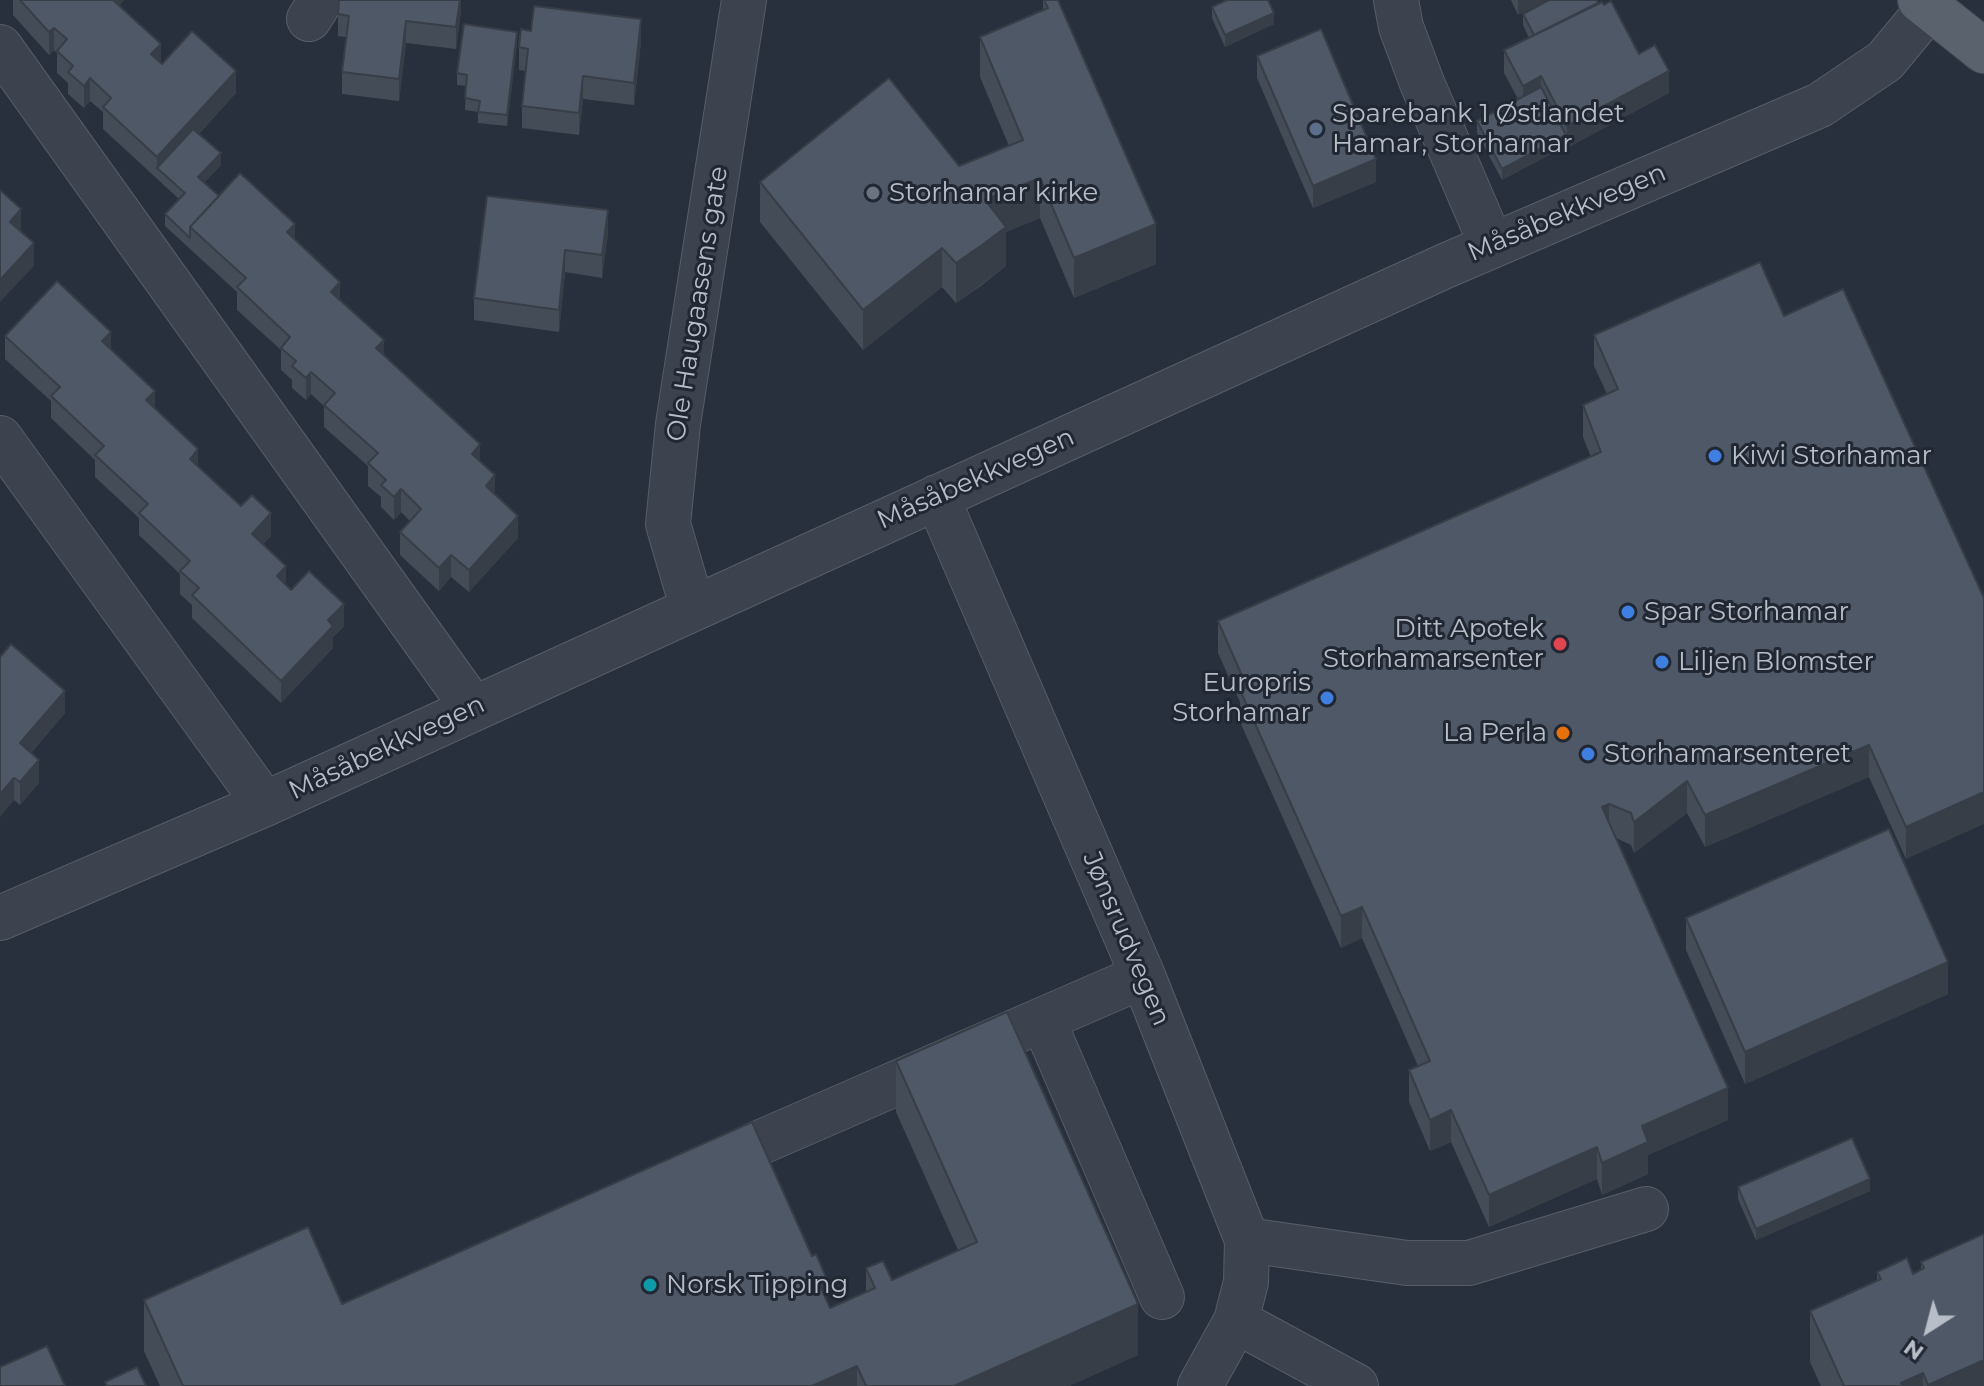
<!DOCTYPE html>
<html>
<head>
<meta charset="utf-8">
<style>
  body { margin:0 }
  #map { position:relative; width:1984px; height:1386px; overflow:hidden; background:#28303d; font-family:Montserrat,sans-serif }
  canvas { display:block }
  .north { position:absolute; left:1888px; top:1290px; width:80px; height:80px; -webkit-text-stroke:6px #212833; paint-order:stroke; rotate:216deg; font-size:22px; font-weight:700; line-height:32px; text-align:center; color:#b8bec8 }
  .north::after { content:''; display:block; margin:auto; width:28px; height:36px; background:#b8bec8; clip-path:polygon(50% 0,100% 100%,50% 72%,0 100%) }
</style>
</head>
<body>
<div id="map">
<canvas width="1984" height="1386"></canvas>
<div class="north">N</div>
</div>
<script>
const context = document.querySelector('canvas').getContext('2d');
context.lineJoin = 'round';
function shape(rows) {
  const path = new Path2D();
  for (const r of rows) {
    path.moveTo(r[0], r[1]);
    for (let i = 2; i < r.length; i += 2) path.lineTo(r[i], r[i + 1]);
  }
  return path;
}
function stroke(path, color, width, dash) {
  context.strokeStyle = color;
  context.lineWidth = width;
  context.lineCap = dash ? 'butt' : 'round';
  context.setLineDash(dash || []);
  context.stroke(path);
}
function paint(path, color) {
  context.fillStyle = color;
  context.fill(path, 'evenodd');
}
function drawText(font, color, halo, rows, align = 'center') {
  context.font = font + ' Montserrat,sans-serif';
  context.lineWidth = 6;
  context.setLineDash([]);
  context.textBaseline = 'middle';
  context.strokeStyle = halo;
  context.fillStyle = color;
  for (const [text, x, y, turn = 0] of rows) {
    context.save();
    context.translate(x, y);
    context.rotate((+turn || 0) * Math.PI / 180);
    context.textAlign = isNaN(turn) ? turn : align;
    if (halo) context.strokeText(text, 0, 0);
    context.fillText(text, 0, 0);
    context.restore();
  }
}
const minor = shape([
  [1396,0,1401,27,1422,83,1492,246],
  [309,19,321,0],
  [0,47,473,708],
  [0,438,265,804],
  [937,497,1143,976,1247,1240,1246,1282,1236,1321,1200,1386],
  [692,606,668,524,678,424,744,0],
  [0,918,265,804,1445,266,1820,105,1885,61,1929,8],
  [1043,1020,1162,1297],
  [752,1146,1143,976],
  [1247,1240,1407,1263,1469,1263,1646,1209],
  [1236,1321,1356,1386]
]);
const major = shape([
  [1920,0,1984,51]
]);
stroke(minor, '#575e68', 46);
stroke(major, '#454c57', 46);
stroke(minor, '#3c434e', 44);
stroke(major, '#5a626d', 44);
paint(shape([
  [13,0,124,0,119,5,161,63,236,93,199,134,221,165,204,183,219,196,295,240,384,355,480,462,495,495,518,538,469,592,451,577,439,591,400,555,400,532,410,521,401,512,394,520,381,507,381,497,368,486,368,466,324,427,324,406,311,394,306,400,292,388,292,380,281,370,281,350,237,310,237,292,165,226,165,214,179,199,103,129,103,112,90,101,84,108,68,94,68,83,57,73,57,53,54,50,49,55,13,15],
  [461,0,461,10,456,49,406,43,399,101,342,94,342,72,346,37,338,36,338,14],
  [1043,0,1058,0,1156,264,1074,298,1040,218,1006,232,1006,266,982,285,956,303,942,287,863,350,760,222,760,182,959,166,1009,146,980,77,980,37,1043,10],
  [1511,0,1546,0,1518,15],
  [1212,7,1274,24,1225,47,1212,18],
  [1523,14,1639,54,1669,93,1567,148,1566,146,1502,180,1477,133,1477,121,1518,99,1504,73,1504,50,1529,38,1523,25],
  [531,31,641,42,634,105,583,99,579,135,522,128,522,106,526,71,519,70,519,47],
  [517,43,507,126,478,123,478,112,465,110,466,86,457,85,457,73],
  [1257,56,1376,182,1313,208,1257,78],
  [487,196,608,233,602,278,565,272,559,332,474,320,474,298],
  [1784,316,1984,598,1906,859,1869,777,1705,847,1687,813,1634,853,1631,845,1616,838,1728,1120,1648,1155,1648,1174,1602,1195,1597,1179,1489,1227,1451,1142,1430,1151,1409,1102,1409,1070,1418,1066,1362,938,1341,948,1240,722,1240,702,1218,653,1218,621,1591,457,1583,437,1583,405,1607,394,1594,366,1594,335],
  [5,336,111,349,198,466,271,536,263,544,286,585,344,626,333,637,333,648,281,703,192,618,192,605,180,594,180,574,139,535,139,518,95,477,95,460,51,418,51,401,5,359],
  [0,657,65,713,31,753,39,783,20,805,14,800],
  [1686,918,1948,994,1745,1084,1686,950],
  [896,1061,1138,1355,1069,1386,160,1386,144,1351,144,1300,342,1304,826,1299,830,1308,866,1292,866,1268,892,1280,958,1250,896,1112],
  [1738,1187,1870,1191,1756,1240,1738,1199],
  [1921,1262,1984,1386,1821,1386,1810,1362,1810,1311,1877,1281,1877,1272,1913,1274,1921,1270]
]), '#444c58');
paint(shape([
  [108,0,124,0,108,17],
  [460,0,461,0,461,10,456,49,456,27],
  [1518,0,1546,0,1518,15],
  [1274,13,1274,24,1225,47,1225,35],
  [641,19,641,42,634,105,634,83],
  [406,21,406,43,399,101,399,79],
  [54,28,54,50,49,55,49,32],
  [517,32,517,43,507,126,507,115],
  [161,44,161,66,151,54],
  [236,71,236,93,163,173,157,168,157,157],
  [1669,71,1669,93,1567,148,1567,126],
  [583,76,583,99,579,135,579,113],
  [1541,76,1541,98,1523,108,1523,86],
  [90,78,90,101,84,108,84,86],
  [1566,135,1566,146,1502,180,1502,169],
  [221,153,221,165,198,189,198,177],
  [1376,159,1376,182,1313,208,1313,186],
  [1040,178,1040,218,1006,232,1006,266,956,303,956,263,985,200],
  [21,209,21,232,10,222],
  [608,210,608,233,602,278,602,255],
  [295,224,295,246,287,232],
  [1156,224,1156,264,1074,298,1074,258],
  [34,243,34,266,0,302,0,280],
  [942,248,942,287,863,350,863,310],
  [565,250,565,272,559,332,559,310],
  [340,282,340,304,331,292],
  [111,332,111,355,102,341],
  [384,340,384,362,376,348],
  [311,372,311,394,306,400,306,378],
  [155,391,155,413,146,400],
  [480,444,480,466,472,454],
  [198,449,198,472,190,459],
  [495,475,495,498,486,486],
  [401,489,401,512,394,520,394,497],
  [271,513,271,536,252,556,252,534],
  [518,516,518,538,469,592,469,570],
  [451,555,451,577,439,591,439,568],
  [286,566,286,588,277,576],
  [344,604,344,626,333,637,333,648,281,703,281,681,328,620],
  [65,691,65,713,20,765,20,743],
  [1869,745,1869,777,1705,847,1705,815],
  [39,760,39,783,20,805,20,782],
  [14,778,14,800,0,817,0,794],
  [1687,781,1687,813,1634,853,1634,822],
  [1984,792,1984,824,1906,859,1906,827],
  [1609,804,1609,835,1602,807],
  [1362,907,1362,938,1341,948,1341,916],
  [1948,962,1948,994,1745,1084,1745,1052],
  [1728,1088,1728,1120,1648,1155,1648,1174,1602,1195,1602,1163,1642,1126],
  [1451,1110,1451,1142,1430,1151,1430,1120],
  [1597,1147,1597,1179,1489,1227,1489,1195],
  [1870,1179,1870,1191,1756,1240,1756,1229],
  [826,1277,826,1328,818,1281],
  [1138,1304,1138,1355,1069,1386,954,1386],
  [1984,1360,1984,1386,1928,1386,1928,1385],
  [857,1366,857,1386,812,1386],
  [1923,1373,1923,1386,1901,1386,1901,1383]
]), '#373e47');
const building = shape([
  [20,0,113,0,161,44,151,54,162,64,192,31,236,71,157,157,103,107,111,98,90,78,84,86,68,72,73,66,57,51,67,39,54,28,49,32,20,0],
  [339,0,460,0,456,27,406,21,399,79,342,72,349,16,338,14,339,0],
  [1044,0,1058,0,1156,224,1074,258,1040,178,985,200,1006,227,982,245,956,263,942,248,863,310,760,182,889,78,959,166,1023,140,980,37,1048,8,1044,0],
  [1227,0,1268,0,1274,13,1225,35,1212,7,1227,0],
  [1549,0,1597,0,1598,3,1534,35,1523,14,1549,0],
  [1611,1,1639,54,1655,45,1669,71,1567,126,1541,76,1523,86,1504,50,1602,2,1604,5,1611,1],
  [534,6,641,19,634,83,583,76,579,113,522,106,528,49,519,47,521,29,531,31,534,6],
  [464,24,517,32,507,115,478,112,480,101,465,98,467,75,457,73,464,24],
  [1321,29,1376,159,1313,186,1257,56,1321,29],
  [1541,87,1566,135,1502,169,1477,121,1541,87],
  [193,129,221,153,198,177,219,196,190,227,190,238,165,214,185,193,157,168,193,129],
  [240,173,295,224,287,232,340,282,331,292,384,340,376,348,480,444,472,454,495,475,486,486,518,516,469,570,451,555,439,568,400,532,421,509,401,489,394,497,381,485,386,480,368,463,378,453,324,405,335,393,311,372,306,378,292,366,296,361,281,348,290,337,237,287,246,278,190,227,240,173],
  [0,190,21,209,10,222,34,243,0,280,0,190],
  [487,196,608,210,602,255,565,250,559,310,474,298,487,196],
  [1760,262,1784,316,1843,289,1984,598,1984,792,1906,827,1869,745,1705,815,1687,781,1634,822,1631,813,1609,804,1602,807,1728,1088,1642,1126,1648,1142,1602,1163,1597,1147,1489,1195,1451,1110,1430,1120,1409,1070,1430,1061,1362,907,1341,916,1240,690,1247,687,1218,621,1601,452,1583,405,1618,389,1594,335,1760,262],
  [57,281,111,332,102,341,155,391,146,400,198,449,190,459,241,506,252,495,271,513,252,534,286,566,277,576,291,590,309,571,344,604,328,620,333,626,281,681,192,595,199,588,180,571,190,561,139,513,148,504,95,455,104,446,51,396,60,387,5,336,57,281],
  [11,644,65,691,20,743,39,760,20,782,14,778,0,794,0,657,11,644],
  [1889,829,1948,962,1745,1052,1686,918,1889,829],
  [1007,1012,1138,1304,954,1386,866,1386,857,1366,812,1386,183,1386,144,1300,308,1227,342,1304,752,1122,812,1256,816,1254,826,1277,818,1281,830,1308,875,1288,866,1268,883,1261,892,1280,977,1242,896,1061,1007,1012],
  [1852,1138,1870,1179,1756,1229,1738,1187,1852,1138],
  [1984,1234,1984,1360,1928,1385,1923,1373,1901,1383,1903,1386,1844,1386,1810,1311,1881,1279,1877,1272,1907,1258,1913,1274,1924,1268,1921,1262,1984,1234],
  [47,1346,65,1386,0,1386,0,1367,47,1346],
  [137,1367,146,1386,107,1386,105,1382,137,1367]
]);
paint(building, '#4f5866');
stroke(building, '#373e47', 2);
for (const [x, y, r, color] of [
  [1316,129,8,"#5c6f8a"],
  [873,193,8,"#6b7280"],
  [1715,456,8,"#3f7fe0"],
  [1628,612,8,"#3f7fe0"],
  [1560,644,8,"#e0444e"],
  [1662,662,8,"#3f7fe0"],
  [1327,698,8,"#3f7fe0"],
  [1563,733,8,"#e8710a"],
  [1588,754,8,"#3f7fe0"],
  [650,1285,8,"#0f9aa8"]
]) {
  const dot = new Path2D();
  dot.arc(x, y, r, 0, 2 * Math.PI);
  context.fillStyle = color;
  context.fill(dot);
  stroke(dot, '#212833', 3);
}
drawText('26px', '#b8bec8', '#212833', [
  ["Sparebank 1 Østlandet",1332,114],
  ["Hamar, Storhamar",1332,144],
  ["Storhamar kirke",889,193],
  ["Kiwi Storhamar",1731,456],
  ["Spar Storhamar",1644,612],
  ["Ditt Apotek",1544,629,"right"],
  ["Storhamarsenter",1544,659,"right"],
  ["Liljen Blomster",1678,662],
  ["Europris",1311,683,"right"],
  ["Storhamar",1311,713,"right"],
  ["La Perla",1547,733,"right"],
  ["Storhamarsenteret",1604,754],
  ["Norsk Tipping",666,1285]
], 'left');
drawText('26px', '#b8bec8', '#212833', [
  ["Måsåbekkvegen",1567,213,-23],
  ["Ole Haugaasens gate",698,304,-81],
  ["Måsåbekkvegen",976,479,-24],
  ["Måsåbekkvegen",387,748,-25],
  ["Jønsrudvegen",1126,939,67]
]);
</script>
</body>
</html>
